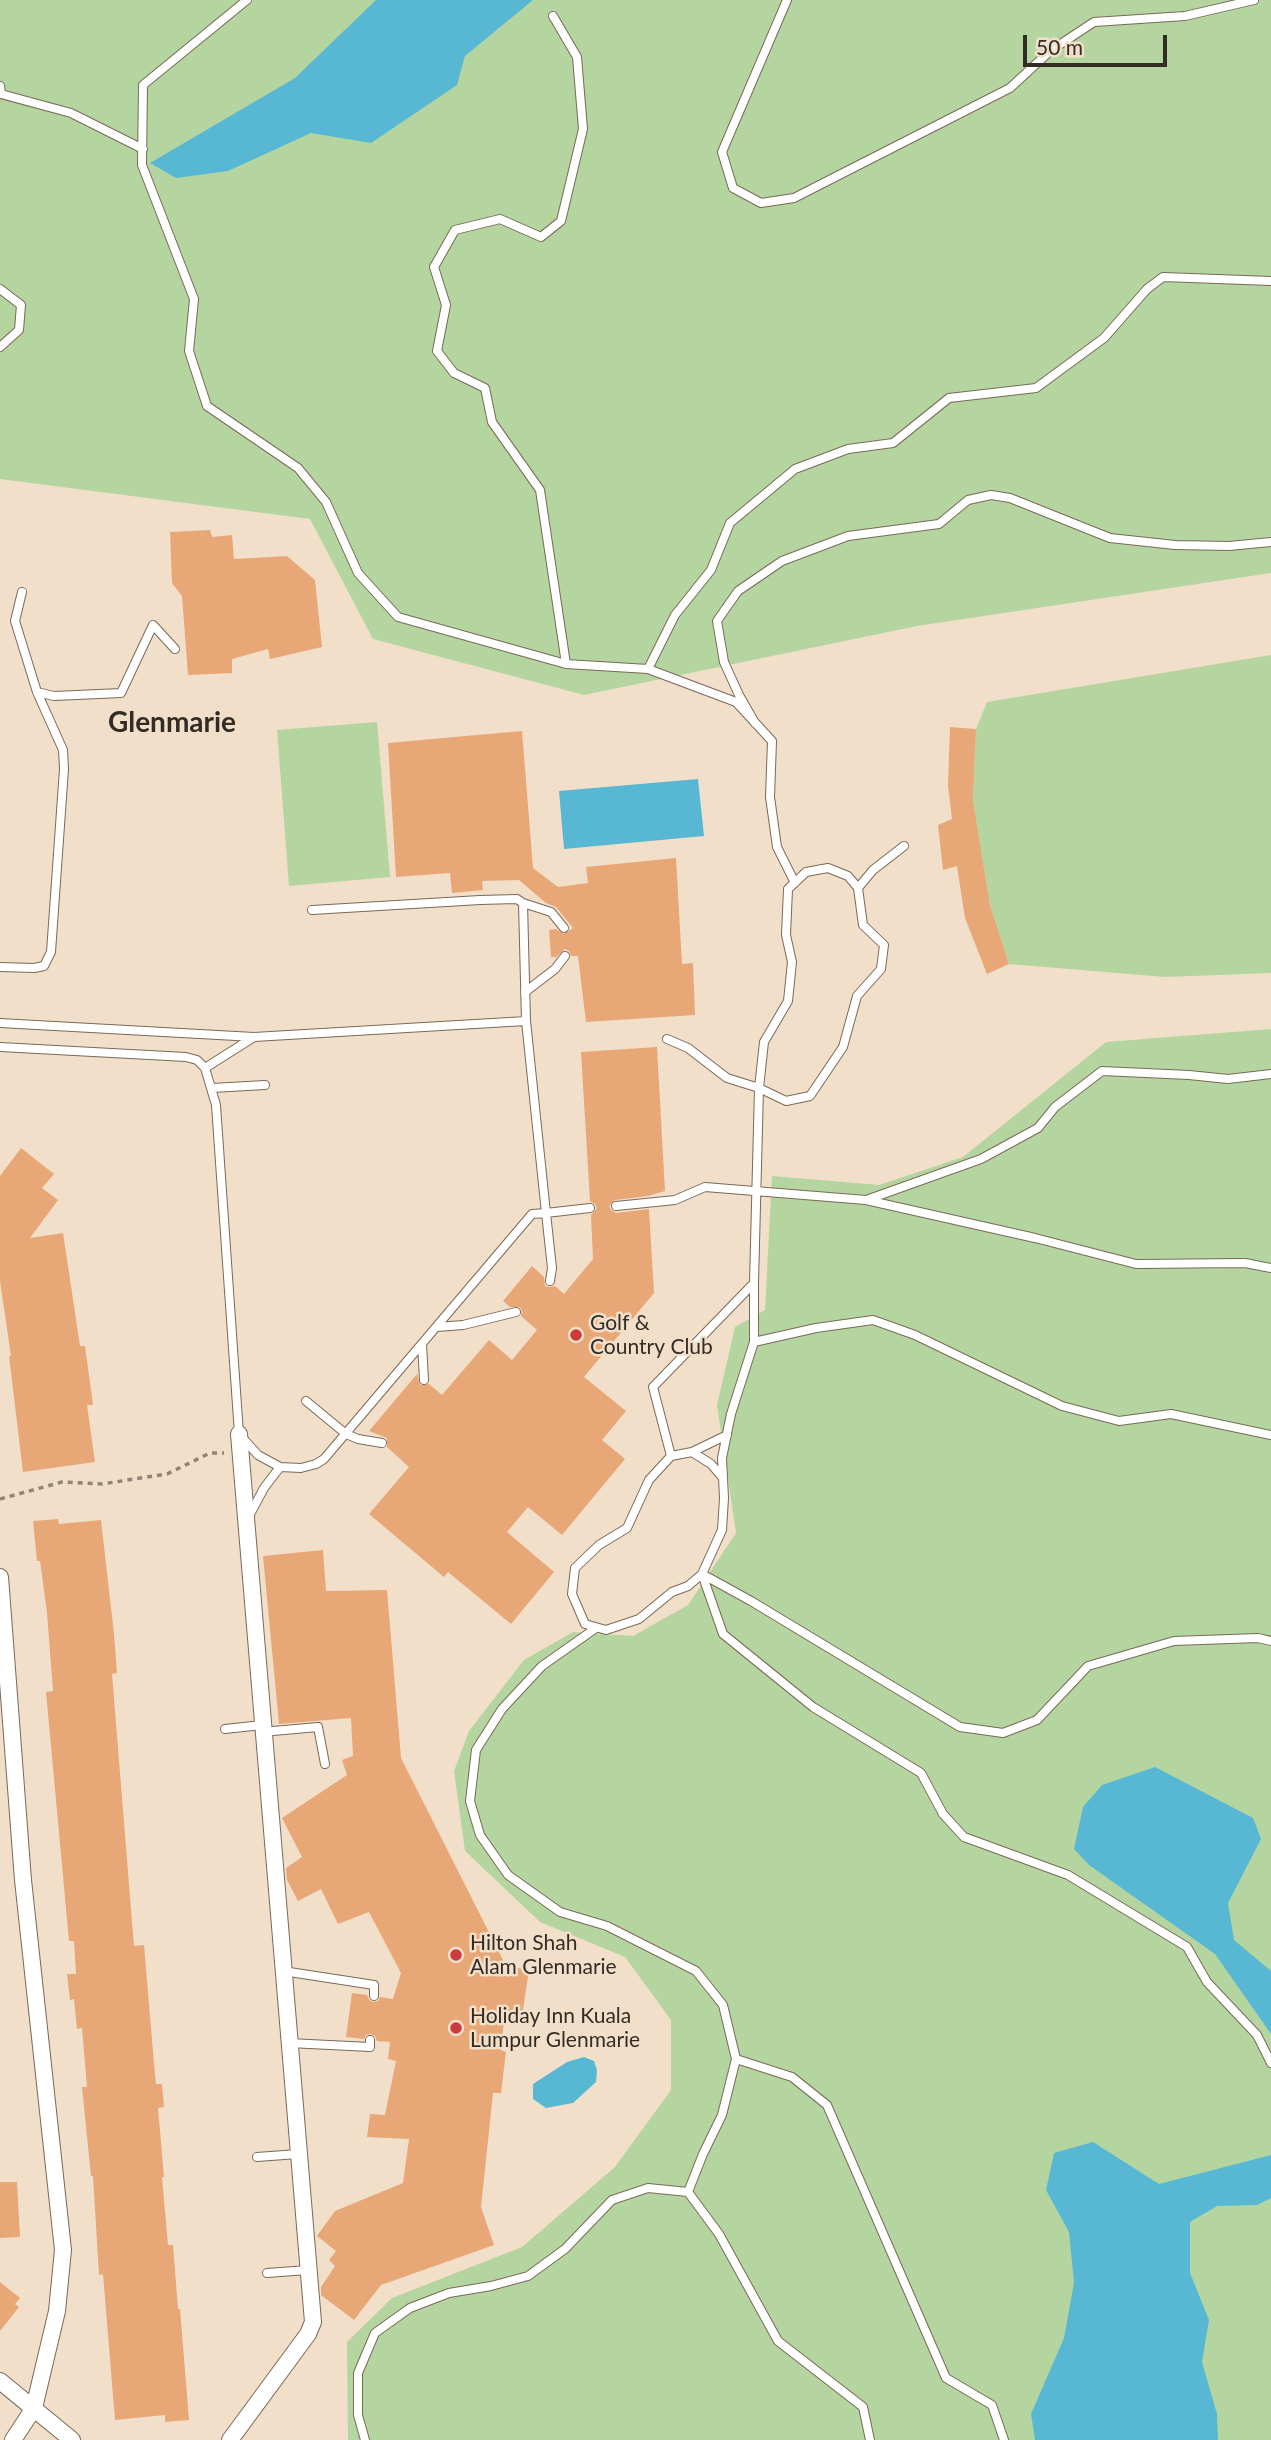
<!DOCTYPE html>
<html>
<head>
<meta charset="utf-8">
<style>
  body { margin:0 }
  #map { position:relative; width:1271px; height:2440px; overflow:hidden; background:#f2dfca; font-family:Lato,sans-serif }
  canvas { display:block }
  .scale { position:absolute; left:1023px; top:35px; width:144px; height:32px; box-sizing:border-box; border:4px solid #332c24; border-top:0; padding-left:9px; font-size:21px; line-height:24px; white-space:nowrap; color:#332c24; -webkit-text-stroke:5px #f2dfca; paint-order:stroke }
</style>
</head>
<body>
<div id="map">
<canvas width="1271" height="2440"></canvas>
<div class="scale">50 m</div>
</div>
<script>
const context = document.querySelector('canvas').getContext('2d');
context.lineJoin = 'round';
function paint(path, color) {
  context.fillStyle = color;
  context.fill(path, 'evenodd');
}
function shape(rows) {
  const path = new Path2D();
  for (const r of rows) {
    path.moveTo(r[0], r[1]);
    for (let i = 2; i < r.length; i += 2) path.lineTo(r[i], r[i + 1]);
  }
  return path;
}
function stroke(path, color, width, dash) {
  context.strokeStyle = color;
  context.lineWidth = width;
  context.lineCap = dash ? 'butt' : 'round';
  context.setLineDash(dash || []);
  context.stroke(path);
}
function drawText(font, color, halo, rows, align = 'center') {
  context.font = font + ' Lato,sans-serif';
  context.lineWidth = 5;
  context.setLineDash([]);
  context.textBaseline = 'middle';
  context.strokeStyle = halo;
  context.fillStyle = color;
  for (const [text, x, y, turn = 0] of rows) {
    context.save();
    context.translate(x, y);
    context.rotate((+turn || 0) * Math.PI / 180);
    context.textAlign = isNaN(turn) ? turn : align;
    if (halo) context.strokeText(text, 0, 0);
    context.fillText(text, 0, 0);
    context.restore();
  }
}
paint(shape([
  [0,0,1271,0,1271,573,917,626,584,695,373,639,310,519,0,479],
  [1271,655,1271,973,1165,977,1009,964,990,905,973,800,976,729,987,702],
  [377,722,390,877,289,886,277,730],
  [1271,1029,1271,2440,348,2440,347,2342,392,2298,522,2247,615,2167,671,2090,671,2020,625,1957,540,1922,465,1851,454,1771,469,1731,524,1660,573,1632,633,1636,688,1605,736,1533,717,1405,735,1327,765,1310,772,1176,879,1185,963,1157,1106,1042]
]), '#b4d5a0');
paint(shape([
  [376,0,533,0,465,56,457,85,371,143,311,133,228,171,176,178,150,163,295,78],
  [698,779,704,836,564,849,559,791],
  [1155,1767,1253,1818,1261,1839,1228,1903,1234,1940,1271,1971,1271,2034,1215,1954,1089,1865,1074,1849,1083,1807,1102,1785],
  [584,2057,594,2061,597,2070,596,2082,573,2103,546,2108,533,2099,533,2084,567,2062],
  [1093,2142,1159,2184,1271,2155,1271,2198,1257,2205,1217,2206,1190,2222,1190,2273,1209,2320,1202,2362,1217,2414,1218,2440,1035,2440,1031,2414,1064,2338,1074,2283,1069,2232,1046,2190,1054,2153]
]), '#58b8d4');
paint(shape([
  [210,530,212,537,232,535,234,559,287,556,315,580,322,647,270,659,268,649,232,659,232,673,188,675,182,596,172,583,170,532],
  [950,727,976,729,973,800,990,905,1009,964,987,974,965,918,957,866,943,870,938,825,952,819,948,785],
  [522,731,533,868,558,887,588,883,586,867,676,858,682,964,693,963,695,1015,586,1022,578,956,571,956,569,951,565,949,556,957,551,957,549,930,556,929,564,934,573,928,556,907,546,903,519,880,482,881,483,890,452,893,450,873,396,877,388,743],
  [657,1047,665,1191,648,1196,615,1200,609,1206,611,1210,616,1213,649,1209,654,1293,584,1377,626,1411,602,1440,625,1459,562,1535,528,1507,507,1532,554,1572,511,1624,448,1572,444,1577,369,1514,409,1467,387,1447,387,1438,369,1431,417,1374,420,1385,429,1384,442,1395,489,1340,512,1360,537,1330,521,1316,522,1311,520,1307,510,1307,503,1301,532,1266,544,1277,545,1286,550,1287,555,1286,564,1294,593,1259,591,1215,597,1208,595,1204,590,1201,581,1052],
  [21,1148,54,1174,42,1188,58,1200,30,1238,63,1233,80,1346,85,1346,93,1405,87,1405,95,1462,23,1472,9,1356,11,1356,0,1281,0,1176],
  [58,1519,59,1524,101,1520,114,1634,117,1673,112,1674,134,1946,144,1945,155,2075,156,2084,162,2084,164,2107,158,2108,164,2177,162,2177,168,2245,173,2245,178,2309,180,2309,189,2420,165,2422,165,2415,115,2420,103,2274,99,2275,93,2176,91,2176,82,2087,87,2087,82,2028,77,2029,74,1999,70,2000,67,1974,76,1974,74,1941,69,1941,46,1692,53,1691,47,1613,40,1561,37,1561,33,1521],
  [323,1550,326,1591,387,1590,401,1758,506,1966,529,1970,521,2023,504,2021,501,2050,506,2052,501,2093,493,2093,481,2207,494,2245,381,2285,354,2320,321,2295,321,2287,335,2266,329,2260,336,2251,317,2236,335,2211,403,2183,409,2139,367,2137,370,2114,385,2115,396,2061,388,2059,390,2042,377,2041,375,2036,371,2034,366,2035,364,2039,346,2037,352,1993,367,1995,369,2000,373,2002,378,2001,380,1997,393,1999,401,1973,369,1912,338,1924,321,1889,298,1901,287,1880,286,1868,302,1857,282,1818,347,1775,342,1760,353,1756,351,1718,279,1724,263,1556],
  [0,2182,17,2182,20,2237,0,2238],
  [0,2282,20,2298,15,2304,19,2307,0,2331]
]), '#e7a777');
const lane = shape([
  [247,0,143,85,142,165,194,299,189,351,207,406,298,468,326,502,358,573,398,617,566,664,540,490,492,422,485,388,454,373,437,351,446,305,434,267,455,230,500,219,541,237,561,221,583,129,577,57,553,16],
  [787,0,722,152,733,188,761,203,794,198,1010,88,1050,51,1094,22,1185,16,1254,0],
  [0,86,1,94,71,113,143,149],
  [0,289,21,305,19,330,0,347],
  [566,664,648,669,736,702,772,741,770,797,777,847,795,883],
  [648,669,675,615,711,570,730,523,795,469,848,449,893,443,949,398,1036,388,1104,338,1147,289,1163,277,1271,281],
  [37,692,54,696,121,693,153,625,175,649],
  [755,723,739,695,724,662,717,621,738,591,782,561,848,536,939,524,968,500,991,495,1010,498,1110,538,1175,545,1229,546,1271,542],
  [523,903,551,912,564,928],
  [0,967,34,968,44,966,51,952,64,769,63,750,37,692,15,621,22,592],
  [525,992,555,969,565,956],
  [0,1023,254,1037,526,1021],
  [667,1039,688,1048,727,1078,759,1088,786,1101,810,1096,843,1047,857,996,881,969,884,945,863,925,858,888,873,870,904,846],
  [0,1047,186,1057,197,1060,205,1068,216,1105,239,1434,258,1455,280,1467,301,1468,316,1464,324,1459,532,1214,546,1213,526,1021,523,903,517,899,480,900,312,910],
  [205,1068,254,1037],
  [212,1088,265,1085],
  [869,1199,981,1159,1038,1128,1055,1107,1102,1071,1189,1075,1228,1079,1271,1074],
  [616,1206,675,1200,705,1187,866,1200,1035,1238,1136,1264,1245,1263,1271,1268],
  [550,1281,552,1268,546,1213,590,1208],
  [437,1327,463,1325,516,1312],
  [754,1342,816,1328,873,1320,915,1335,1062,1406,1119,1421,1171,1414,1271,1435],
  [422,1344,424,1380],
  [306,1401,346,1434,358,1439,382,1443],
  [692,1452,727,1435],
  [671,1456,653,1387,754,1283,759,1088,764,1042,788,1001,792,962,786,935,788,889,806,872,828,868,848,876,858,888],
  [723,1478,711,1464,692,1452,671,1456,649,1480,627,1528,599,1545,575,1568,572,1594,585,1624,606,1630,639,1619,672,1592,688,1586,702,1574,722,1530,724,1498,722,1458,731,1414,754,1342,754,1283],
  [248,1518,264,1488,280,1467],
  [702,1574,723,1634,813,1707,921,1773,943,1814,964,1837,1068,1875,1187,1947,1207,1982,1257,2035,1271,2063],
  [702,1574,751,1601,960,1727,1003,1733,1037,1720,1088,1666,1174,1641,1258,1638,1271,1641],
  [225,1729,262,1725],
  [262,1732,318,1727,325,1764],
  [283,1971,374,1985,374,1996],
  [289,2043,370,2047,370,2040],
  [736,2059,792,2077,827,2105,946,2378,992,2405,1004,2440],
  [257,2157,298,2154],
  [688,2192,719,2234,778,2341,863,2407,870,2440],
  [267,2273,308,2270],
  [365,2440,358,2415,358,2373,375,2333,410,2308,449,2293,491,2286,528,2276,565,2249,612,2200,648,2188,688,2192,703,2154,722,2115,736,2059,723,2005,696,1971,607,1926,560,1912,508,1875,480,1835,470,1801,476,1750,502,1709,542,1666,596,1628]
]);
const street = shape([
  [0,1577,23,1880,63,2250,57,2311,34,2408,13,2440],
  [0,2381,72,2440],
  [230,2440,308,2334,313,2322,239,1434]
]);
stroke(lane, '#7a6957', 10);
stroke(street, '#7a6957', 18);
stroke(shape([
  [0,1499,62,1482,102,1484,167,1474,210,1453,224,1453]
]), '#918476', 3.5, [5, 5]);
stroke(lane, '#fff', 8);
stroke(street, '#fff', 16);
for (const [x, y, r, color] of [
  [576,1335,7,"#ca3b3e"],
  [456,1955,7,"#ca3b3e"],
  [456,2028,7,"#ca3b3e"]
]) {
  const dot = new Path2D();
  dot.arc(x, y, r, 0, 2 * Math.PI);
  context.fillStyle = color;
  context.fill(dot);
  stroke(dot, '#f2dfca', 2.5);
}
drawText('21px', '#332c24', '#f2dfca', [
  ["Golf &",590,1323],
  ["Country Club",590,1347],
  ["Hilton Shah",470,1943],
  ["Alam Glenmarie",470,1967],
  ["Holiday Inn Kuala",470,2016],
  ["Lumpur Glenmarie",470,2040]
], 'left');
drawText('bold 28px', '#332c24', '#f2dfca', [
  ["Glenmarie",172,723]
]);
</script>
</body>
</html>
